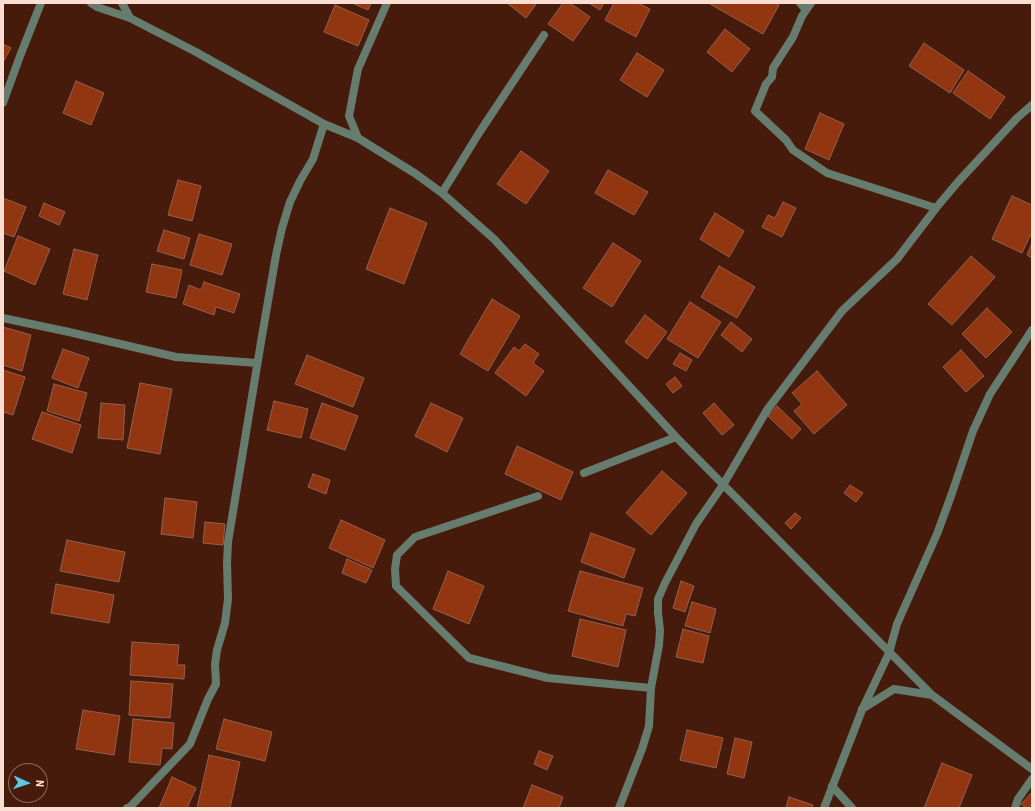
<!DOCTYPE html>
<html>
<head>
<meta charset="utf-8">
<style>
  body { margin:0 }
  #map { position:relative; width:1035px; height:811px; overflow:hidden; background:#461b0c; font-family:"Roboto Condensed",sans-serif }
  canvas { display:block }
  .frame { position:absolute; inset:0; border:4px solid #faddd3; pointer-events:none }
  .north { position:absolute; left:8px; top:763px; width:40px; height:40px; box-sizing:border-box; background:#461b0c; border:1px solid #8e695c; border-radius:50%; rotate:93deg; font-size:11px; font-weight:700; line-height:16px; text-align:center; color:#faddd3 }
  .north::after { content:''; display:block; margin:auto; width:14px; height:18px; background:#5bc8e6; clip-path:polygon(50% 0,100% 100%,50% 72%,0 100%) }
</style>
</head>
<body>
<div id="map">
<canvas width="1035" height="811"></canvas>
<div class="frame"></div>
<div class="north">N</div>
</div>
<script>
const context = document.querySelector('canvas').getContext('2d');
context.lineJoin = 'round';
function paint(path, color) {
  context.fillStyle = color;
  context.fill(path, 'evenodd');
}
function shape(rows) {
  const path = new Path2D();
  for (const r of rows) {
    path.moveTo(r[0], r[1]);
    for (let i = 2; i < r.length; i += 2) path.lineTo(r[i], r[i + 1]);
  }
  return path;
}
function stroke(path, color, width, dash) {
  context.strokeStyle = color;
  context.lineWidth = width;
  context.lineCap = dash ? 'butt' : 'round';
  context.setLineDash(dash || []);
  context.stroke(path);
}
const building = shape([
  [352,3,371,3,368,10,352,3],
  [507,3,537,3,526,18,507,3],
  [563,3,570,3,590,17,573,41,548,24,563,3],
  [589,3,604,3,600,10,589,3],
  [614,3,638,3,650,9,636,37,605,20,614,3],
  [711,3,776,3,779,5,763,34,710,4,711,3],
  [335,5,369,20,358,46,324,32,335,5],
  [725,29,750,49,732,72,707,52,725,29],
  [924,43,964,70,950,93,909,66,924,43],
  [3,44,11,48,3,62,3,44],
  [637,53,664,70,647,97,620,80,637,53],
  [968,71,1005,97,990,119,953,93,968,71],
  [76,81,104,93,91,125,63,113,76,81],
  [820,113,844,124,829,160,805,149,820,113],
  [521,151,549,171,526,204,497,184,521,151],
  [608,170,648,192,634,215,595,193,608,170],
  [178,180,201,186,192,221,168,215,178,180],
  [1012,196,1032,205,1032,232,1022,253,992,239,1012,196],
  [3,198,26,207,14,237,3,233,3,198],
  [783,202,796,208,782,237,762,227,768,215,775,218,783,202],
  [44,203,65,212,59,225,39,216,44,203],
  [390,208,427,223,404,284,366,269,390,208],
  [715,213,744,231,729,257,700,239,715,213],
  [164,230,190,238,184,259,157,251,164,230],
  [199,234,232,244,222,275,190,265,199,234],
  [18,236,50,249,35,285,4,271,18,236],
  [613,243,641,261,612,307,583,288,613,243],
  [1032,243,1032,258,1027,255,1032,243],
  [74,249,98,255,87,300,63,294,74,249],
  [971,256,995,277,952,325,928,304,971,256],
  [152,264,182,270,176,298,146,292,152,264],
  [719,266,755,287,737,318,701,297,719,266],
  [204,282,240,294,234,313,216,307,214,315,183,304,189,285,201,290,204,282],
  [492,299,520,316,488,371,460,354,492,299],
  [690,302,721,322,698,358,667,339,690,302],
  [987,308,1012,332,986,358,962,334,987,308],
  [645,315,667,332,647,359,625,342,645,315],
  [731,322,752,339,742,352,721,335,731,322],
  [3,327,31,335,22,371,3,365,3,327],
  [525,344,539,354,533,363,544,371,526,396,495,373,514,347,519,351,525,344],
  [63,349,89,358,78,388,52,378,63,349],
  [961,350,984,376,966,392,943,367,961,350],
  [680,353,692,360,686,371,673,364,680,353],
  [307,355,364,378,353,407,295,384,307,355],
  [3,370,25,377,13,415,3,412,3,370],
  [817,371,847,405,814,434,794,411,802,404,792,393,817,371],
  [675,377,682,386,673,393,666,384,675,377],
  [140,383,172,389,160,454,127,448,140,383],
  [54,384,87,393,79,421,47,411,54,384],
  [274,401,308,409,301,438,267,430,274,401],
  [101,403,125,405,123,440,98,438,101,403],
  [322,403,358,416,345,450,310,438,322,403],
  [431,403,463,418,447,452,415,436,431,403],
  [714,403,734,425,722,435,703,413,714,403],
  [777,406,801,429,792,439,768,416,777,406],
  [42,412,81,425,72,453,32,439,42,412],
  [517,446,573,472,561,500,505,474,517,446],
  [662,471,687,493,651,535,626,513,662,471],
  [313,474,330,480,326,494,308,487,313,474],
  [850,485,863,493,856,502,844,493,850,485],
  [165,498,197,502,193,538,161,534,165,498],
  [795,513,801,518,791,529,785,523,795,513],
  [341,520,385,540,373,568,329,548,341,520],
  [205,522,225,524,223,545,203,543,205,522],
  [591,533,635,549,624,578,581,562,591,533],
  [67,540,125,552,119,582,60,571,67,540],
  [347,559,372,570,366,583,342,573,347,559],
  [448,571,484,586,469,624,433,609,448,571],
  [580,571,643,588,635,616,626,614,623,626,568,611,580,571],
  [681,581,694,586,685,612,673,608,681,581],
  [56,584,114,595,109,623,51,613,56,584],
  [692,602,716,609,710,633,685,626,692,602],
  [580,619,626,630,618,667,572,656,580,619],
  [683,629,709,636,703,663,676,657,683,629],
  [132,642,179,645,177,665,185,665,184,679,130,675,132,642],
  [131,681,173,684,170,718,129,715,131,681],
  [83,710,120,716,114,755,76,749,83,710],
  [133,719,174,723,172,749,162,748,160,765,129,762,133,719],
  [224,719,272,732,265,761,216,749,224,719],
  [687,730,723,738,716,768,680,760,687,730],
  [735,738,752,742,744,778,727,774,735,738],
  [539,751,553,756,547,770,534,764,539,751],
  [209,755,240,762,230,808,197,808,209,755],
  [942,763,972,775,959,808,924,808,942,763],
  [172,777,196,788,187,808,159,808,172,777],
  [532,785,563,797,559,808,523,808,532,785],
  [1032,792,1032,808,1026,808,1021,804,1032,792],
  [789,797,813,805,812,808,786,808,789,797]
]);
paint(building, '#923511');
stroke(building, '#936150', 1);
stroke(shape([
  [91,3,97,7,130,18,196,52,324,124,358,138,416,174,442,193,494,239,676,437,932,695,1032,769],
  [122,3,130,18],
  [800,3,806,10],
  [811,3,802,16,793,37,773,68,772,77,766,84,755,111,786,140,793,150,827,173,936,208],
  [3,103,20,56,41,3],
  [358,138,349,116,358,69,387,3],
  [442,193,479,133,544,35],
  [3,318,69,332,176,357,257,363],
  [584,473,676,437],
  [538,496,415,537,397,555,395,569,396,586,469,658,548,678,651,688],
  [862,709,894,689,932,695],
  [832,786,852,808],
  [127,808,130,807,190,744,208,699,216,684,215,664,217,650,225,623,228,599,227,563,228,542,261,342,276,255,282,228,290,202,300,181,313,159,324,124],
  [619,808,642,749,649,726,651,688,659,645,660,630,658,613,658,599,665,583,696,524,723,485,767,410,842,311,897,259,936,208,957,183,1017,118,1032,105],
  [824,808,862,710,889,653,897,624,937,534,951,496,973,431,990,394,1032,330],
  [1015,808,1018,799,1032,779]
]), '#667c6f', 8);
</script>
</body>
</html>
